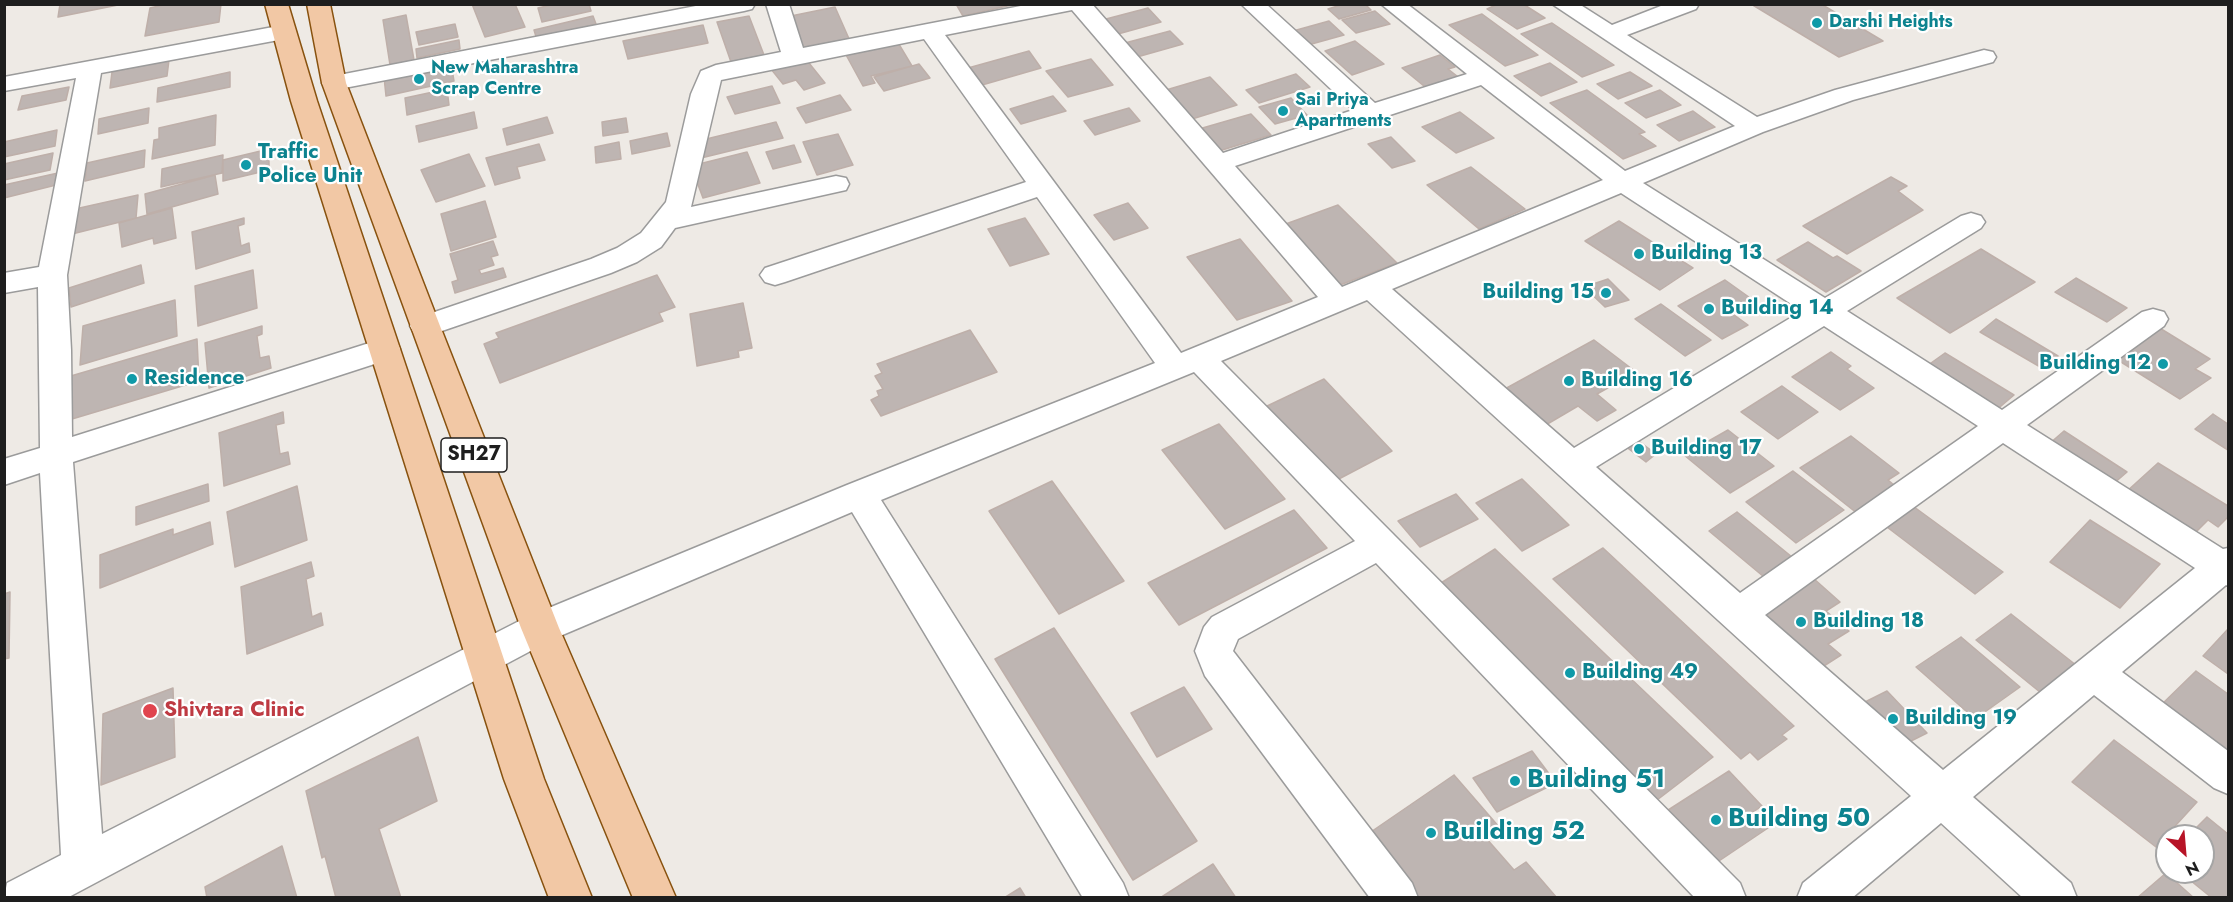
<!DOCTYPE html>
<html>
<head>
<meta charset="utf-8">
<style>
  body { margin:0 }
  #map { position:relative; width:2233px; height:902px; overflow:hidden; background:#eeeae5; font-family:Jost,sans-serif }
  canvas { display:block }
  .frame { position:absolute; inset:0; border:6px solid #1e1e1e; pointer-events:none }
  .north { position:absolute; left:2155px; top:824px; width:60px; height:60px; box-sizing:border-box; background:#fff; border:2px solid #a5a5a5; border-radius:50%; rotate:154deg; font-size:16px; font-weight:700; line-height:24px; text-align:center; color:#1e1e1e }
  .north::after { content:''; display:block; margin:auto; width:21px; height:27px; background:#b71427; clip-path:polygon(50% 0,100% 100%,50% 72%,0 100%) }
</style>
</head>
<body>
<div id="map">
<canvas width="2233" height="902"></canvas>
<div class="frame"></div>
<div class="north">N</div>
</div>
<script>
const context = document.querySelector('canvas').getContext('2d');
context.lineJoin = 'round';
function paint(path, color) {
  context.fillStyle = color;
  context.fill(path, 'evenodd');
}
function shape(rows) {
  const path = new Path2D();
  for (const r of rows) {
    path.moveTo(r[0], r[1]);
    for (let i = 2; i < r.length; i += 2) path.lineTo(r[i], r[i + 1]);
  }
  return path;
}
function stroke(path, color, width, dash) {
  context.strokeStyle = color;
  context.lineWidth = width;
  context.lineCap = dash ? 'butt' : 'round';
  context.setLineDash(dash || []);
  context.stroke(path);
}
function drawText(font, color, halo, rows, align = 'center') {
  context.font = font + ' Jost,sans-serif';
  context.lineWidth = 4.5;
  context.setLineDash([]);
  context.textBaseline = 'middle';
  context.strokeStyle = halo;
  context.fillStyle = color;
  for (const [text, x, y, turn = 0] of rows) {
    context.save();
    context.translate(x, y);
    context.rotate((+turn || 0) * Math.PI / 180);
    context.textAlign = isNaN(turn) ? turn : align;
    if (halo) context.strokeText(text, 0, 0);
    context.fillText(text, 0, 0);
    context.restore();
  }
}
const building = shape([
  [60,4,123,4,58,17,60,4],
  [167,4,221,4,219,22,145,36,150,8,167,4],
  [472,4,515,4,525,27,485,37,472,4],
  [555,4,589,4,591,11,542,22,538,8,555,4],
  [956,4,1016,4,963,16,956,4],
  [1344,4,1365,4,1371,10,1339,19,1328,9,1344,4],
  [1498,4,1523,4,1545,18,1517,29,1487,9,1498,4],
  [1751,4,1821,4,1883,41,1839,57,1751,4],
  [835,7,850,41,799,51,786,17,835,7],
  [1148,8,1161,22,1118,34,1106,19,1148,8],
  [1375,11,1390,24,1356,33,1342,20,1375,11],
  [1482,14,1538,55,1505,66,1449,25,1482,14],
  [406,15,414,60,390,65,383,20,406,15],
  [593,16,596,24,537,40,534,30,593,16],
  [749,16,764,55,731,62,717,22,749,16],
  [1329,21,1344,35,1308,45,1293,31,1329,21],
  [1552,23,1614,65,1582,77,1521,34,1552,23],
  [455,24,458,37,419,45,416,32,455,24],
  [703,25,708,43,628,59,623,41,703,25],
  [1170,31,1183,44,1137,57,1125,43,1170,31],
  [459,40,460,49,417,58,416,49,459,40],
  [897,41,912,66,871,76,875,83,863,86,845,53,897,41],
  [1355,41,1384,64,1352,75,1325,51,1355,41],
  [1029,51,1041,68,982,85,968,68,1029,51],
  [1440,55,1455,67,1448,69,1462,80,1430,91,1402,68,1440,55],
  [805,58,825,83,804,90,796,80,783,84,771,69,805,58],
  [1091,59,1113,85,1068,97,1046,71,1091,59],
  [169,60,167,76,110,88,112,72,169,60],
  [451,62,454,81,386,96,384,77,451,62],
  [1550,63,1577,82,1541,96,1514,76,1550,63],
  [919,64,930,78,884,91,874,77,919,64],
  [230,72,230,87,157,102,158,88,230,72],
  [1630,72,1652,86,1618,99,1597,84,1630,72],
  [1296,74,1310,87,1259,103,1246,90,1296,74],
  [1210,77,1237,105,1192,119,1166,90,1210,77],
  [772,86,780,103,735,114,727,97,772,86],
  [69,87,66,100,18,110,22,96,69,87],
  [447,89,449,105,407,115,405,98,447,89],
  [1587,90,1645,132,1639,134,1656,146,1623,159,1550,103,1587,90],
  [1660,90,1681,105,1646,118,1625,103,1660,90],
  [840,95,851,110,806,123,797,108,840,95],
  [1053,96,1066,111,1021,124,1010,109,1053,96],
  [1291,98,1307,115,1275,124,1259,107,1291,98],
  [149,108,148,123,98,134,99,119,149,108],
  [1129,108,1140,121,1095,135,1084,121,1129,108],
  [1693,111,1715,127,1679,141,1657,125,1693,111],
  [474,112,477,128,419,142,416,126,474,112],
  [1460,112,1494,138,1456,153,1422,127,1460,112],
  [1251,114,1271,135,1219,151,1199,129,1251,114],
  [216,115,215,145,152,159,154,140,159,139,159,128,216,115],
  [547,117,553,133,507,145,503,129,547,117],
  [626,118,628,132,603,136,602,122,626,118],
  [776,122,783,138,701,158,694,142,776,122],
  [57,130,55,146,4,157,4,142,57,130],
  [667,133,670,146,632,154,630,141,667,133],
  [838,134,853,165,817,175,803,142,838,134],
  [1391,137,1415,161,1392,168,1368,144,1391,137],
  [619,142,621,159,596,163,595,147,619,142],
  [539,144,545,160,517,167,520,178,495,185,486,158,539,144],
  [794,145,801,162,773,169,766,152,794,145],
  [269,149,269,170,223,181,223,160,269,149],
  [145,150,144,167,85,181,87,163,145,150],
  [747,152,760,183,703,198,691,166,747,152],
  [53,153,50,170,4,180,4,164,53,153],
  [469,154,485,186,436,202,421,170,469,154],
  [223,155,222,173,161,187,162,169,223,155],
  [1471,167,1525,209,1479,229,1427,185,1471,167],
  [58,173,56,185,4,198,4,185,58,173],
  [215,175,218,194,147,214,145,194,215,175],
  [1891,177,1907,186,1898,191,1923,210,1847,254,1803,226,1891,177],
  [138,195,136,218,72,234,75,209,138,195],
  [485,201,496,237,451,251,441,214,485,201],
  [1128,203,1148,228,1114,240,1094,215,1128,203],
  [1338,205,1397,263,1340,285,1283,225,1338,205],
  [172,208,176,238,154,244,153,238,122,247,119,223,172,208],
  [244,218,244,224,238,226,241,246,249,243,250,252,196,269,192,232,244,218],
  [1025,218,1049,254,1010,266,988,229,1025,218],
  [1619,221,1693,268,1660,290,1585,241,1619,221],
  [1240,239,1292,301,1237,320,1187,257,1240,239],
  [493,241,498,255,491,257,494,265,479,270,481,274,503,268,506,277,455,293,452,282,458,280,450,254,493,241],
  [1808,242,1833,258,1837,256,1861,271,1826,292,1777,260,1808,242],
  [1981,249,2035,282,1950,333,1897,298,1981,249],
  [141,265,144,283,71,307,69,288,141,265],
  [253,270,257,308,198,326,195,286,253,270],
  [657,275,675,307,659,313,663,321,500,383,484,344,499,338,496,333,657,275],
  [2076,278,2127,308,2107,322,2055,292,2076,278],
  [1608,279,1629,300,1605,307,1584,287,1608,279],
  [1725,280,1753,300,1730,312,1748,325,1722,339,1678,306,1725,280],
  [175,300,177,336,80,365,83,326,175,300],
  [743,303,752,348,738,351,739,357,697,366,690,314,743,303],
  [1661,304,1711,340,1685,356,1635,319,1661,304],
  [1996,319,2058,356,2042,368,1980,332,1996,319],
  [262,326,262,334,257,336,260,358,269,356,271,368,209,388,205,343,262,326],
  [2158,327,2210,359,2195,369,2211,378,2180,399,2113,357,2158,327],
  [970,330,997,372,881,416,871,400,879,396,877,391,883,389,875,376,882,373,877,364,970,330],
  [197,339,199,381,62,422,64,378,197,339],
  [1594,340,1636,372,1597,394,1616,410,1597,421,1578,406,1544,426,1503,390,1594,340],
  [1831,352,1851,366,1847,369,1874,388,1840,410,1792,377,1831,352],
  [1945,353,2014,395,1994,412,1924,368,1945,353],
  [1324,379,1392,451,1335,481,1265,407,1324,379],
  [1782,386,1818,412,1778,439,1741,412,1782,386],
  [283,412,284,423,276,425,280,454,288,452,290,464,224,486,219,433,283,412],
  [2213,414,2228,424,2228,450,2195,429,2213,414],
  [1219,424,1285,499,1225,529,1162,450,1219,424],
  [1728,430,1774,466,1730,493,1684,455,1728,430],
  [2064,431,2127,472,2112,485,2049,444,2064,431],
  [1632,436,1656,454,1646,462,1621,443,1632,436],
  [1851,436,1899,473,1888,480,1894,485,1867,503,1871,505,1858,514,1800,468,1851,436],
  [2158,463,2228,506,2228,517,2218,527,2208,520,2193,535,2126,492,2158,463],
  [1793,471,1844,510,1796,543,1746,502,1793,471],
  [1522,479,1569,525,1522,551,1476,503,1522,479],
  [1052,481,1124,581,1059,614,989,511,1052,481],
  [208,484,209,501,136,525,136,507,208,484],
  [297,486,307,540,235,567,227,512,297,486],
  [1456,494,1478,519,1420,547,1398,521,1456,494],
  [1906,501,2003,572,1975,594,1879,521,1906,501],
  [1294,510,1327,548,1179,625,1148,583,1294,510],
  [1737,512,1792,557,1764,577,1709,531,1737,512],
  [2090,520,2160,564,2120,608,2050,562,2090,520],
  [210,522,213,544,100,588,100,555,173,529,173,535,210,522],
  [1603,548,1794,726,1782,735,1787,739,1758,760,1750,752,1741,759,1553,579,1603,548],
  [1495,549,1713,757,1648,807,1433,588,1495,549],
  [311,562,314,576,306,579,312,617,321,613,323,625,247,654,241,587,311,562],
  [1813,578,1840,602,1826,611,1849,631,1828,644,1841,655,1816,671,1754,613,1813,578],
  [10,592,9,658,4,659,4,594,10,592],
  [2011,614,2081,669,2046,697,1976,640,2011,614],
  [1054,628,1197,841,1133,880,995,659,1054,628],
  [2228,629,2228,674,2203,656,2228,629],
  [1961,637,2020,687,1975,719,1916,667,1961,637],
  [2196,671,2228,694,2228,760,2158,708,2196,671],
  [1184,687,1212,729,1157,757,1131,713,1184,687],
  [173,688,175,757,101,785,103,714,173,688],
  [1887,691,1927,733,1899,747,1859,705,1887,691],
  [418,737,437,801,379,829,401,898,336,898,325,856,322,858,306,791,418,737],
  [2114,740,2197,802,2156,847,2072,782,2114,740],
  [1532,751,1556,783,1497,812,1473,778,1532,751],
  [1729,771,1762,806,1753,812,1768,828,1713,865,1665,812,1729,771],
  [1454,775,1500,828,1486,838,1514,870,1526,862,1557,898,1409,898,1362,838,1454,775],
  [2207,817,2228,834,2228,898,2212,898,2180,872,2203,872,2203,836,2188,836,2207,817],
  [282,846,297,898,207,898,205,887,282,846],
  [1213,864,1236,898,1160,898,1213,864],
  [2166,873,2194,898,2137,898,2166,873],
  [1020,888,1026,898,1004,898,1020,888]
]);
paint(building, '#beb5b2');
stroke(building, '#beafa9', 1.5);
const minor = shape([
  [706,4,755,4,752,9,744,11,334,90,325,88,322,83,325,78,334,76,706,4],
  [766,4,789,4,803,48,1031,4,1092,4,1223,153,1353,110,1241,4,1266,4,1375,103,1467,74,1381,4,1407,4,1625,171,1735,126,1552,4,1579,4,1612,25,1666,4,1699,4,1696,9,1627,35,1757,117,1835,90,1984,50,1993,52,1996,57,1993,62,1853,100,1763,132,1643,183,1825,298,1961,216,1971,213,1981,216,1985,222,1981,228,1847,311,2002,410,2142,312,2153,309,2164,312,2168,319,2164,326,2027,425,2223,549,2228,548,2228,586,2226,585,2122,672,2228,751,2228,794,2214,788,2094,695,1973,797,2071,883,2077,898,2023,898,1941,823,1852,898,1797,898,1803,883,1911,796,1367,300,1221,361,1740,883,1746,898,1695,898,1376,563,1238,639,1233,651,1412,883,1418,898,1370,898,1205,676,1195,651,1204,627,1212,617,1355,541,1194,372,881,500,1123,883,1129,898,1083,898,852,512,553,639,67,898,4,898,7,883,61,855,40,473,4,485,4,459,40,448,38,287,4,293,4,273,39,267,76,78,4,91,4,77,284,25,292,27,296,32,292,37,284,39,101,73,67,275,71,350,72,437,385,338,396,341,400,349,396,357,73,462,102,834,527,617,847,485,1155,363,1037,197,785,282,775,285,765,282,760,275,765,268,1026,182,924,39,721,80,691,207,836,176,846,178,849,184,846,190,675,228,661,247,637,262,611,273,436,333,425,337,414,333,410,326,414,319,591,259,617,248,641,233,666,202,691,94,701,71,716,65,781,52,766,4],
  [1072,10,1318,297,1181,353,945,35,1072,10],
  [1481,85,1603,180,1342,287,1235,166,1481,85],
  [1621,193,1802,311,1574,448,1392,289,1621,193],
  [1824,326,1978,426,1740,593,1596,467,1824,326],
  [2003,443,2195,568,1943,770,1765,615,2003,443]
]);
const primary = shape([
  [265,4,288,4,317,101,544,779,592,898,549,898,504,779,291,101,265,4],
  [307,4,330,4,346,83,440,326,559,628,676,898,633,898,521,628,322,83,307,4]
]);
stroke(minor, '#9b9b9b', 3);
stroke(primary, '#88520f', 3);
paint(minor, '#fff');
paint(primary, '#f2c8a5');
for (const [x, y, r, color] of [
  [1817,23,6,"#0f9aa8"],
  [419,79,6,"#0f9aa8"],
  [1283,111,6,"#0f9aa8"],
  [246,165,6,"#0f9aa8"],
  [1639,254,6,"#0f9aa8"],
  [1606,293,6,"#0f9aa8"],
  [1709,309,6,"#0f9aa8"],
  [2163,364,6,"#0f9aa8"],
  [132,379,6,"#0f9aa8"],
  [1569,381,6,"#0f9aa8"],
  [1639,449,6,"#0f9aa8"],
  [1801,622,6,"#0f9aa8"],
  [1570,673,6,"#0f9aa8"],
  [150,711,8,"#e0444e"],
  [1893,719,6,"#0f9aa8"],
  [1515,781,6,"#0f9aa8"],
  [1716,820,6,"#0f9aa8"],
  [1431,833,6,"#0f9aa8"]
]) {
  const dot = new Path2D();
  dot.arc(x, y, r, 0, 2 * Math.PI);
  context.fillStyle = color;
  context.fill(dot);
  stroke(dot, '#fff', 2);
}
drawText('bold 18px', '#0d838f', '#fff', [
  ["Darshi Heights",1829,23],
  ["New Maharashtra",431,69],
  ["Scrap Centre",431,90],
  ["Sai Priya",1295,101],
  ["Apartments",1295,122]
], 'left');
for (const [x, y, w] of [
  [474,455,66]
]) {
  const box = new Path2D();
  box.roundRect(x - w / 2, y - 17, w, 34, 4.5);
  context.fillStyle = '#fff';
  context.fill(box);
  stroke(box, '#1e1e1e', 1.5);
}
drawText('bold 20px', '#1e1e1e', null, [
  ["SH27",474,455]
]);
drawText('bold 21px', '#0d838f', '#fff', [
  ["Traffic",258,153],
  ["Police Unit",258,177],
  ["Building 13",1651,254],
  ["Building 15",1594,293,"right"],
  ["Building 14",1721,309],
  ["Building 12",2151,364,"right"],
  ["Residence",144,379],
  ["Building 16",1581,381],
  ["Building 17",1651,449],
  ["Building 18",1813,622],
  ["Building 49",1582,673],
  ["Building 19",1905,719]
], 'left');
drawText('bold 21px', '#be3a42', '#fff', [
  ["Shivtara Clinic",164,711]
], 'left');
drawText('bold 26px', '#0d838f', '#fff', [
  ["Building 51",1527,781],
  ["Building 50",1728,820],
  ["Building 52",1443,833]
], 'left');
</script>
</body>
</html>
